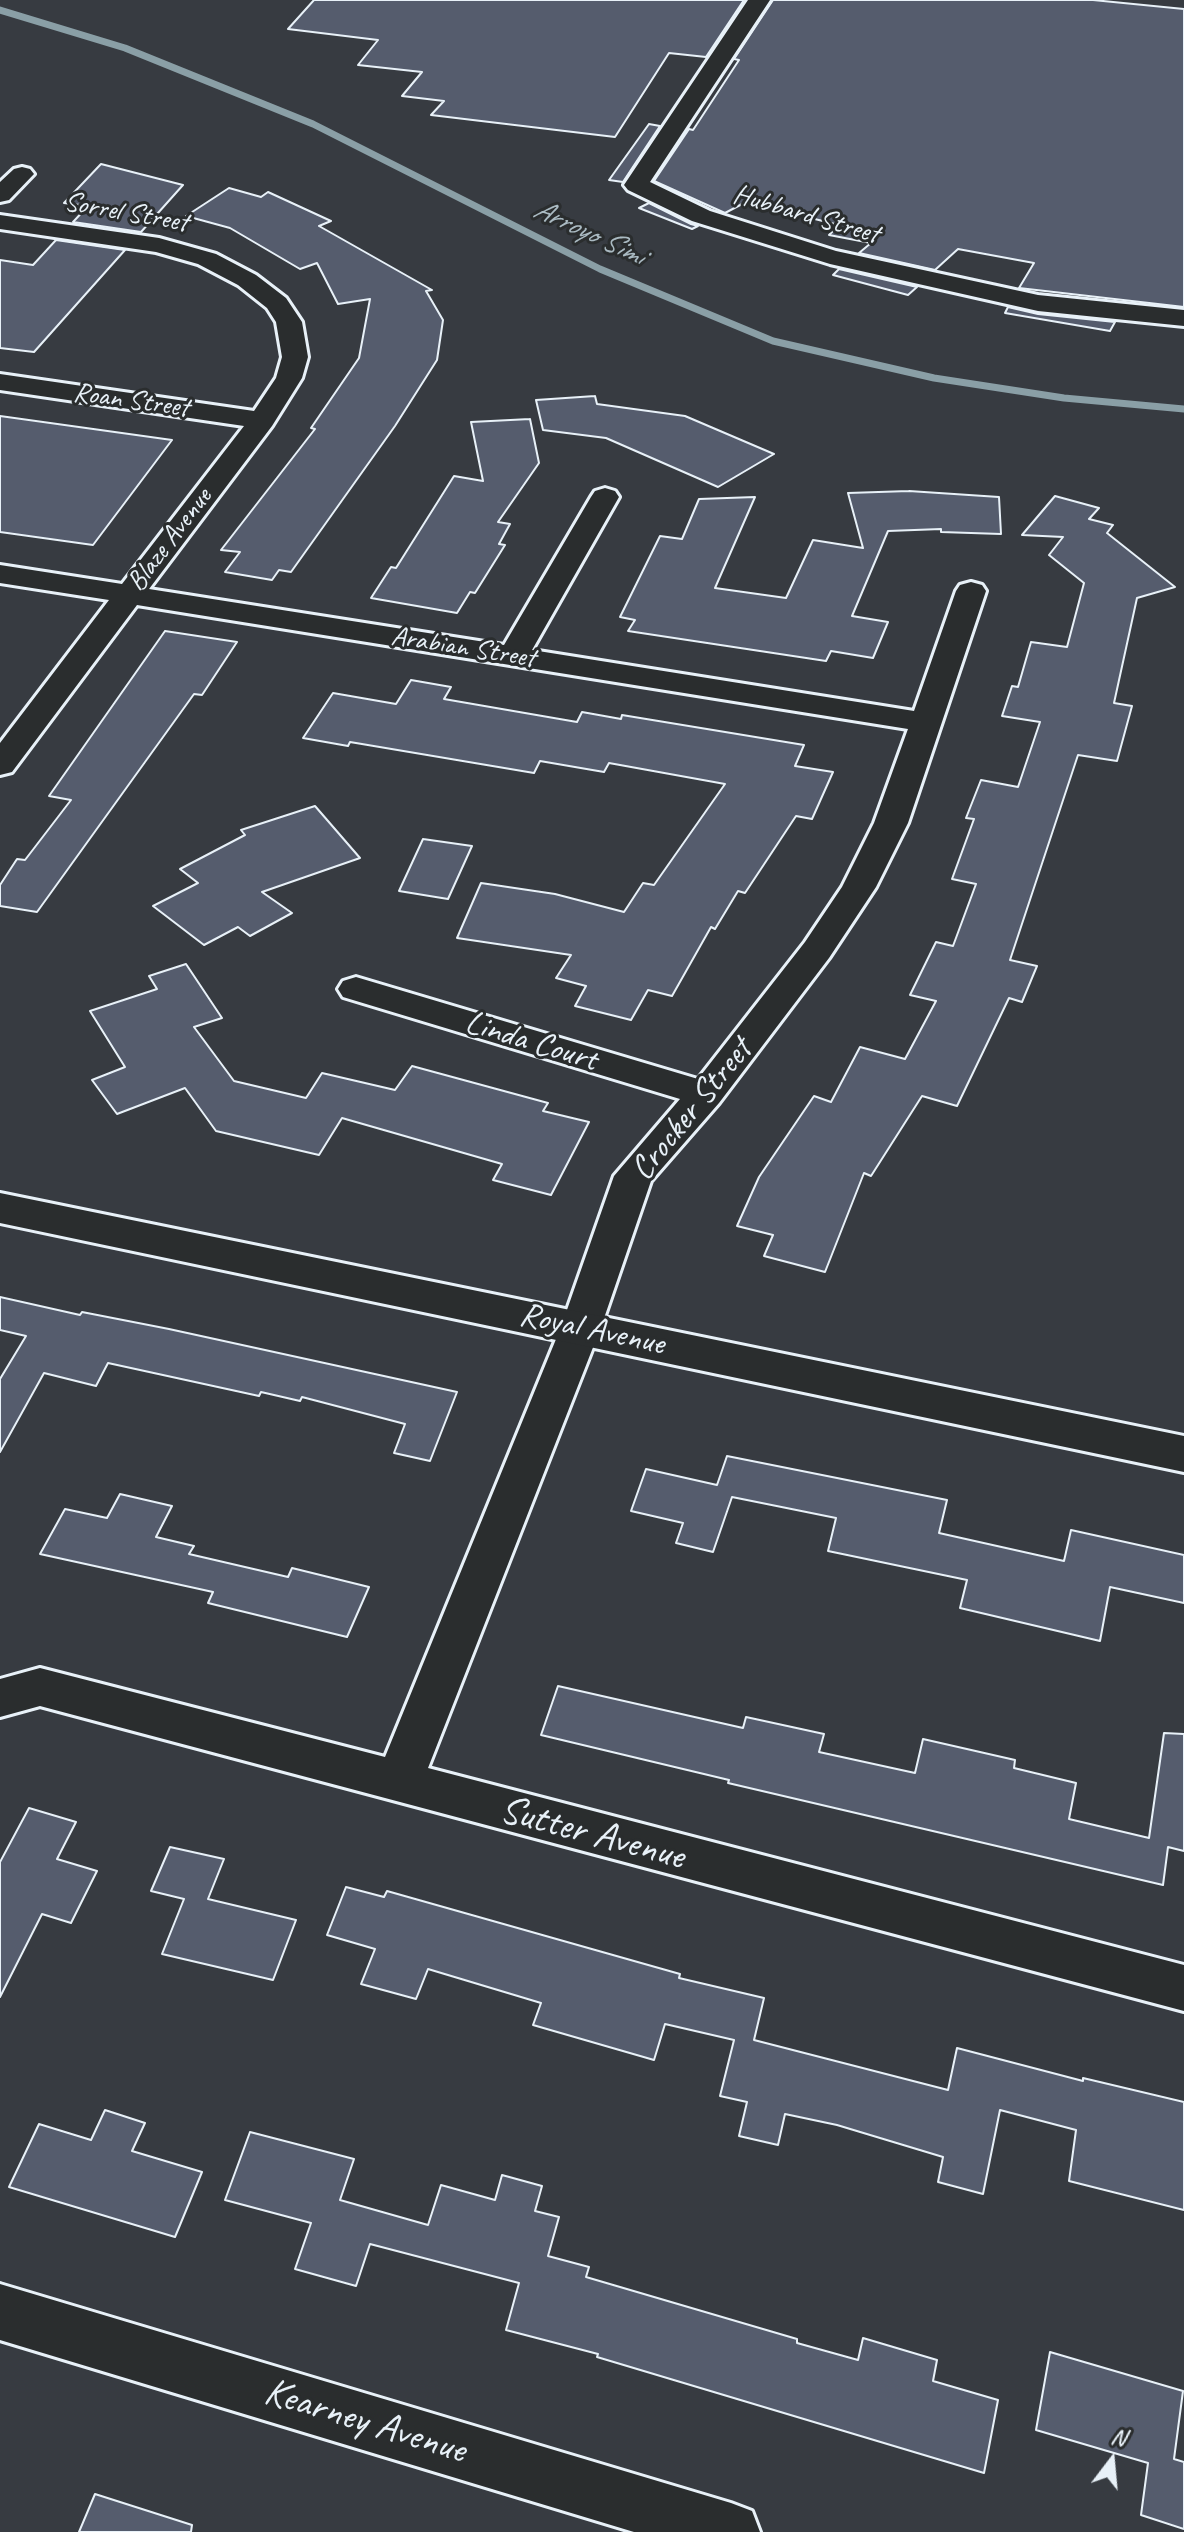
<!DOCTYPE html>
<html>
<head>
<meta charset="utf-8">
<style>
  body { margin:0 }
  #map { position:relative; width:1184px; height:2532px; overflow:hidden; background:#373b41; font-family:Caveat,sans-serif }
  canvas { display:block }
  .north { position:absolute; left:1072px; top:2420px; width:80px; height:80px; -webkit-text-stroke:6px #2a2d2e; paint-order:stroke; rotate:16deg; font-size:22px; font-weight:700; line-height:32px; text-align:center; color:#e8f1f8 }
  .north::after { content:''; display:block; margin:auto; width:28px; height:36px; background:#e8f1f8; clip-path:polygon(50% 0,100% 100%,50% 72%,0 100%) }
</style>
</head>
<body>
<div id="map">
<canvas width="1184" height="2532"></canvas>
<div class="north">N</div>
</div>
<script>
const context = document.querySelector('canvas').getContext('2d');
context.lineJoin = 'round';
function shape(rows) {
  const path = new Path2D();
  for (const r of rows) {
    path.moveTo(r[0], r[1]);
    for (let i = 2; i < r.length; i += 2) path.lineTo(r[i], r[i + 1]);
  }
  return path;
}
function stroke(path, color, width, dash) {
  context.strokeStyle = color;
  context.lineWidth = width;
  context.lineCap = dash ? 'butt' : 'round';
  context.setLineDash(dash || []);
  context.stroke(path);
}
function paint(path, color) {
  context.fillStyle = color;
  context.fill(path, 'evenodd');
}
function drawText(font, color, halo, rows, align = 'center') {
  context.font = font + ' Caveat,sans-serif';
  context.lineWidth = 6;
  context.setLineDash([]);
  context.textBaseline = 'middle';
  context.strokeStyle = halo;
  context.fillStyle = color;
  for (const [text, x, y, turn = 0] of rows) {
    context.save();
    context.translate(x, y);
    context.rotate((+turn || 0) * Math.PI / 180);
    context.textAlign = isNaN(turn) ? turn : align;
    if (halo) context.strokeText(text, 0, 0);
    context.fillText(text, 0, 0);
    context.restore();
  }
}
stroke(shape([
  [0,10,125,48,313,124,600,269,773,341,934,378,1064,398,1184,409]
]), '#8a9fa6', 7);
const building = shape([
  [314,0,744,0,706,57,669,53,615,137,431,115,444,101,402,96,422,72,358,65,378,40,288,29,314,0],
  [773,0,1093,0,1184,9,1184,307,1019,288,1034,263,958,249,935,270,859,253,871,243,829,235,839,225,746,202,725,213,654,181,689,129,693,130,739,60,734,59,773,0],
  [649,124,660,126,623,182,609,180,649,124],
  [101,164,183,185,141,232,73,222,88,206,64,203,101,164],
  [229,188,261,197,268,192,331,221,319,226,432,290,426,291,443,320,437,360,395,426,291,572,279,570,272,580,225,572,240,552,221,550,315,429,311,428,359,358,370,299,338,304,317,263,300,269,230,228,186,216,229,188],
  [649,203,691,224,698,226,692,229,639,208,649,203],
  [56,240,125,250,34,352,0,348,0,260,33,265,56,240],
  [839,269,917,287,908,295,833,275,839,269],
  [1008,307,1038,314,1115,322,1110,331,1005,313,1008,307],
  [595,396,597,404,685,416,774,454,718,487,606,438,543,430,536,400,595,396],
  [0,416,172,440,93,545,0,532,0,416],
  [530,419,539,463,498,522,510,524,499,544,505,545,475,593,470,592,457,613,371,598,391,567,396,568,454,476,483,481,471,422,530,419],
  [909,491,999,497,1001,534,941,532,941,529,888,531,852,616,888,622,873,658,831,651,826,661,628,631,635,620,620,617,660,536,682,539,699,499,755,497,715,588,786,598,813,540,863,548,848,493,909,491],
  [1055,496,1099,508,1089,519,1113,525,1107,533,1175,587,1137,598,1114,703,1132,706,1117,761,1078,755,1010,960,1037,966,1022,1002,1009,998,957,1106,922,1096,871,1176,864,1173,825,1272,764,1256,773,1235,737,1226,759,1177,814,1096,831,1102,860,1047,905,1059,936,1001,910,995,936,942,953,946,976,884,952,879,974,819,966,818,981,780,1018,787,1040,722,1002,716,1012,686,1018,687,1031,642,1067,647,1084,583,1049,555,1063,537,1022,535,1055,496],
  [165,631,237,642,202,695,194,694,37,912,0,906,0,885,17,859,25,860,71,800,49,796,165,631],
  [411,680,451,687,444,699,577,722,582,712,621,719,622,715,804,745,795,766,833,772,812,819,796,816,745,893,738,891,715,929,711,927,672,996,648,990,631,1020,575,1006,586,986,556,978,571,955,457,938,481,883,555,894,624,912,643,883,654,885,725,784,609,763,604,772,540,761,534,773,350,742,348,746,303,738,333,693,396,704,411,680],
  [315,806,360,858,262,892,292,913,250,936,238,927,204,945,153,906,198,883,180,869,245,835,241,830,315,806],
  [423,839,472,846,448,899,399,891,423,839],
  [186,964,222,1018,194,1027,234,1081,306,1098,322,1073,395,1090,412,1066,548,1103,543,1111,589,1122,551,1195,493,1180,502,1164,342,1118,319,1155,216,1131,185,1088,117,1114,92,1080,125,1067,90,1011,157,989,149,976,186,964],
  [0,1297,80,1315,82,1312,169,1329,457,1392,430,1461,394,1453,405,1424,302,1397,300,1401,261,1392,259,1396,108,1363,96,1386,44,1373,0,1452,0,1379,26,1336,0,1330,0,1297],
  [727,1456,947,1500,939,1533,1064,1561,1071,1530,1184,1555,1184,1603,1110,1587,1100,1641,960,1608,967,1580,828,1551,836,1518,732,1497,713,1552,676,1543,683,1523,631,1511,646,1469,717,1485,727,1456],
  [120,1494,172,1506,156,1537,194,1546,189,1554,288,1577,292,1568,369,1587,347,1637,208,1603,213,1592,40,1554,65,1509,107,1518,120,1494],
  [558,1686,743,1728,746,1717,824,1734,819,1752,915,1773,923,1739,1015,1760,1014,1768,1076,1783,1069,1819,1149,1838,1164,1733,1184,1734,1184,1851,1168,1847,1163,1885,728,1783,729,1780,541,1735,558,1686],
  [29,1808,76,1822,57,1859,97,1871,71,1923,42,1914,0,1997,0,1862,29,1808],
  [170,1847,224,1859,208,1899,296,1920,273,1980,162,1954,184,1899,151,1891,170,1847],
  [346,1887,384,1897,387,1891,680,1974,679,1978,764,1998,754,2040,948,2090,957,2048,1083,2081,1083,2078,1184,2102,1184,2210,1069,2181,1076,2130,1000,2110,983,2194,938,2182,943,2157,837,2125,785,2114,778,2145,739,2136,747,2102,720,2096,734,2040,665,2024,654,2060,533,2025,541,2003,428,1969,416,1999,361,1984,375,1949,327,1935,346,1887],
  [105,2110,145,2123,132,2151,202,2172,175,2237,9,2187,39,2124,91,2140,105,2110],
  [250,2132,354,2159,340,2200,428,2225,441,2185,495,2200,502,2175,542,2186,535,2211,559,2217,548,2256,589,2267,586,2277,797,2339,797,2343,858,2360,863,2338,937,2360,933,2381,998,2400,984,2473,597,2357,598,2354,506,2330,519,2283,370,2244,356,2286,295,2269,311,2223,225,2200,250,2132],
  [1050,2352,1183,2391,1174,2459,1184,2462,1184,2529,1141,2515,1148,2463,1036,2430,1050,2352],
  [95,2494,192,2525,191,2532,79,2532,95,2494]
]);
paint(building, '#555c6d');
stroke(building, '#e8f1f8', 2);
const street = shape([
  [748,0,770,0,650,182,710,211,836,251,1038,295,1184,310,1184,326,1038,311,830,264,692,221,628,190,624,185,748,0],
  [22,167,30,169,34,174,9,200,0,202,0,182,14,169,22,167],
  [0,215,159,238,216,254,256,275,286,298,302,322,308,357,302,378,272,426,149,589,504,645,591,497,595,491,605,488,615,491,619,497,532,650,914,711,956,591,960,585,971,582,982,585,986,591,908,823,876,887,829,958,719,1103,651,1181,601,1327,428,1768,1184,1965,1184,2011,40,1706,0,1717,0,1679,40,1668,385,1757,561,1327,614,1176,680,1099,343,997,338,989,343,981,356,977,698,1079,805,942,842,887,874,823,908,729,137,605,12,772,0,775,0,743,109,600,0,583,0,565,122,584,244,426,0,390,0,374,254,411,276,378,282,357,276,322,267,308,238,285,198,264,156,252,0,229,0,215],
  [0,2284,731,2503,752,2511,760,2532,634,2532,0,2340,0,2284]
]);
const secondary = shape([
  [0,1193,1184,1436,1184,1472,0,1223,0,1193]
]);
stroke(street, '#e8f1f8', 6);
stroke(secondary, '#e8f1f8', 6);
paint(street, '#2a2d2e');
paint(secondary, '#2a2d2e');
drawText('28px', '#e8f1f8', '#2a2d2e', [
  ["Sorrel Street",126,213,10],
  ["Hubbard Street",806,215,16],
  ["Roan Street",131,401,8],
  ["Blaze Avenue",170,540,-53],
  ["Arabian Street",463,648,9]
]);
drawText('italic 30px', '#aabac2', '#2a2d2e', [
  ["Arroyo Simi",589,233,25]
]);
drawText('34px', '#e8f1f8', '#2a2d2e', [
  ["Linda Court",531,1042,17],
  ["Crocker Street",692,1110,-51],
  ["Royal Avenue",592,1330,12]
]);
drawText('40px', '#e8f1f8', '#2a2d2e', [
  ["Sutter Avenue",592,1834,15],
  ["Kearney Avenue",365,2422,17]
]);
</script>
</body>
</html>
